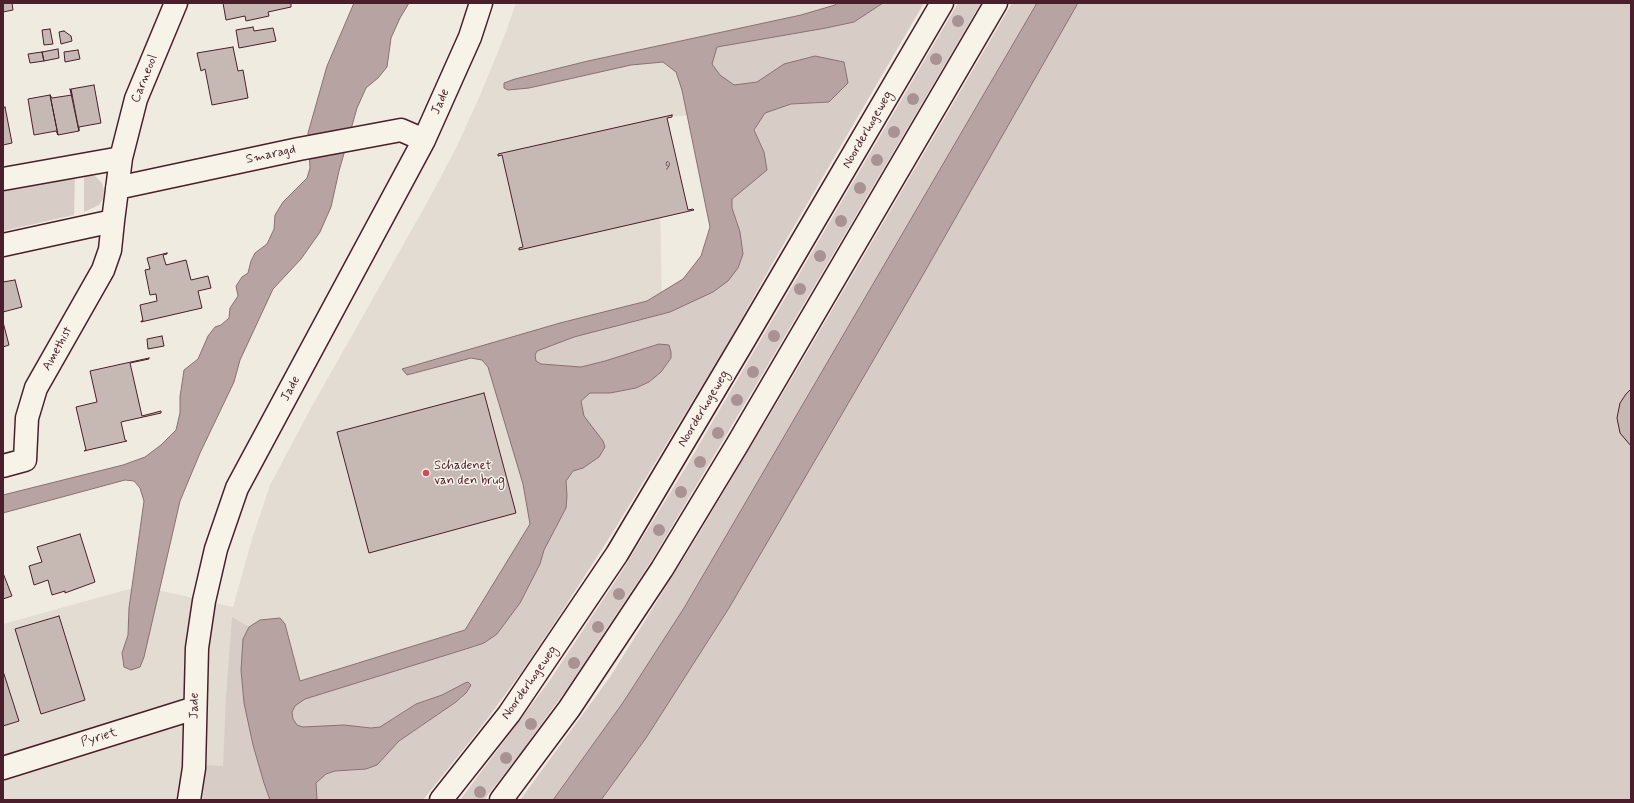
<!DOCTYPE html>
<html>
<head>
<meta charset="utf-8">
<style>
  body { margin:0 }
  #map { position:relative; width:1634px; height:803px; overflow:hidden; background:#f0ebe0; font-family:Mynerve,sans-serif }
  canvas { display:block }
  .frame { position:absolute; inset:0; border:4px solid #4a1f2b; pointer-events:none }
</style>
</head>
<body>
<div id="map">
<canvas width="1634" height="803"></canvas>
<div class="frame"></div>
</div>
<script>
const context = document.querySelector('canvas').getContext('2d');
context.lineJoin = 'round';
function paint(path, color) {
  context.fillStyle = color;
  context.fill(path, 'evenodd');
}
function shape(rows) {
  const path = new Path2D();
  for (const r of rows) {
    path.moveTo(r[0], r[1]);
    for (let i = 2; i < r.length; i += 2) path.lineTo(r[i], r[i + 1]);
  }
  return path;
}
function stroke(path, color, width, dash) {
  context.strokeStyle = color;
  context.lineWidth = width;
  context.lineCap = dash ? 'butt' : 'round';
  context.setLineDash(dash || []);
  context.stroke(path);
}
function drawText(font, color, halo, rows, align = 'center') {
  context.font = font + ' Mynerve,sans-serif';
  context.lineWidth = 3;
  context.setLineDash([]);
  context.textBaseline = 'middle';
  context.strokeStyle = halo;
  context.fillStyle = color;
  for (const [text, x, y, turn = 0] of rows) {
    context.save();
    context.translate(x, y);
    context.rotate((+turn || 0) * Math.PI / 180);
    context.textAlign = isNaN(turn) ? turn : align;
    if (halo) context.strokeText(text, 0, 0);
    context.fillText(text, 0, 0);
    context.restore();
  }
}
paint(shape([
  [516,3,860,3,790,111,658,117,663,346,536,545,323,800,3,800,3,624,140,586,233,607,252,539,270,485,312,406,428,201,456,148,481,93,506,32]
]), '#e3dcd2');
paint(shape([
  [883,3,924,3,771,266,729,341,613,532,557,619,523,670,482,726,423,800,317,800,316,783,320,778,326,774,335,771,366,769,377,765,399,741,462,698,469,688,461,685,442,695,415,704,380,727,371,728,344,725,303,727,297,725,293,719,292,712,295,706,305,699,469,648,484,643,497,634,520,603,540,564,544,550,566,508,566,481,573,471,583,468,603,441,584,416,581,401,590,393,610,393,636,388,649,382,661,372,671,358,659,344,605,361,581,367,559,367,541,364,536,362,535,355,537,351,574,337,670,312,734,217,732,208,732,199,744,188,764,152,754,131,765,113,791,104,829,102,784,64,757,82,734,85,720,75,712,63,717,47,826,28,854,22],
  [958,3,981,3,762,375,652,560,566,690,521,752,484,800,460,800,550,680,622,571,689,462],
  [1012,3,1037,3,684,608,622,704,553,800,520,800,610,677,695,540,802,361],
  [1078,3,1631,3,1631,800,601,800,646,738,729,608,920,280],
  [89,173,96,177,102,183,104,191,103,199,99,205,84,212,84,174],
  [75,177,74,215,3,231,3,190],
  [232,617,249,627,243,639,241,670,244,703,253,745,264,783,270,800,203,800,206,765,223,766,226,697]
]), '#d8cdc6');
const water = shape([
  [354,3,409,3,400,18,391,38,387,67,378,78,366,88,357,108,339,171,331,207,320,232,301,259,273,289,240,360,234,382,200,453,180,501,144,657,140,667,131,670,124,667,122,653,128,635,129,608,144,501,140,488,134,481,125,480,3,513,3,495,123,465,145,457,161,445,176,430,180,413,180,397,184,370,198,359,208,336,215,327,221,325,229,318,230,308,238,296,236,286,242,277,248,273,251,261,255,253,267,244,274,229,275,215,283,202,307,178,310,168,308,133,327,66,354,3],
  [837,3,883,3,854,22,826,28,717,47,712,64,720,75,734,85,757,82,784,64,815,56,844,62,848,83,829,102,791,104,765,113,754,130,764,152,767,170,732,199,732,208,740,232,743,254,738,268,728,281,713,292,670,312,574,337,537,351,535,355,536,361,541,364,581,367,605,361,659,344,669,345,671,352,671,358,661,372,649,382,636,388,610,393,590,393,581,401,584,416,603,441,605,447,599,457,583,468,573,471,566,481,567,496,566,508,544,550,540,564,520,603,497,634,484,643,469,648,305,699,295,706,292,712,293,719,297,725,303,727,344,725,371,728,380,727,416,704,442,695,465,683,468,682,471,685,466,693,456,702,399,741,377,765,366,769,335,771,326,774,316,783,317,800,270,800,264,783,253,745,244,703,241,670,243,639,249,627,260,620,280,618,285,624,300,681,465,630,530,524,523,484,488,367,482,360,471,358,407,375,402,369,560,323,647,301,683,279,701,256,710,227,682,90,676,72,663,62,631,65,529,88,508,90,504,88,504,83,515,79,588,61,801,15,835,5,837,3],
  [1037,3,1078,3,920,280,729,608,646,738,601,800,553,800,622,704,684,608,1037,3]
]);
paint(water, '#b7a4a2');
stroke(water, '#8b6f72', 1);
const building = shape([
  [3,3,12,3,13,10,3,12,3,3],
  [223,3,291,3,291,7,268,12,269,16,246,21,245,16,226,20,223,3],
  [253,27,254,31,273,28,276,41,239,48,236,30,253,27],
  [50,29,53,44,44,45,42,30,50,29],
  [64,31,71,36,72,41,61,44,59,32,64,31],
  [233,47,238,71,243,70,248,98,212,105,205,69,201,71,197,53,233,47],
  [58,49,59,58,44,61,42,52,58,49],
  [78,50,80,59,65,62,64,52,78,50],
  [42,52,44,61,30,63,28,54,42,52],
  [94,85,101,123,79,127,79,131,71,89,94,85],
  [70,89,79,131,58,135,50,95,52,98,72,95,70,89],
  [50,95,58,135,56,131,34,135,28,99,50,95],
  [5,107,12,143,3,145,3,108,5,107],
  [672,115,672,117,667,118,688,210,693,209,694,210,519,250,519,248,523,247,502,155,498,156,498,154,672,115],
  [167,253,167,254,163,255,166,265,186,260,191,280,208,276,211,288,198,291,202,308,141,322,141,321,143,321,140,305,157,301,156,294,150,295,145,270,150,269,147,258,167,253],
  [15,280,22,307,3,312,3,282,15,280],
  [3,322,9,345,3,347,3,322],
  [162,336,164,346,148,349,147,339,162,336],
  [149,358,149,359,130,363,142,416,161,411,161,413,121,422,125,440,127,441,84,451,86,450,76,407,97,402,90,371,149,358],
  [1631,389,1631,446,1620,433,1617,418,1620,403,1626,394,1631,389],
  [484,393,516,513,369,553,337,432,484,393],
  [80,534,95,582,65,593,65,591,52,595,48,580,34,585,29,566,42,562,37,547,80,534],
  [3,573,12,596,3,599,3,573],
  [59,616,85,700,41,714,15,629,59,616],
  [3,671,19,721,3,726,3,671]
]);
paint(building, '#c6b8b3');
stroke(building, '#4a1f2b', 1);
const street = shape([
  [3,179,121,158],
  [117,188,299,149,401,130,424,140],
  [3,245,113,221,121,158,136,99,176,3],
  [3,466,25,460,27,418,36,388,103,270,110,250,113,221],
  [3,768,195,708],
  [189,800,194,768,197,648,204,601,216,549,237,488,424,140,470,37,481,3]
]);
const primary = shape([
  [441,800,509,714,617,554,743,342,942,3],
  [501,800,569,709,662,569,737,445,996,3]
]);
stroke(street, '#4a1f2b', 25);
stroke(primary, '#4a1f2b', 25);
stroke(street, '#f7f3e8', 22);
stroke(primary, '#f7f3e8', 22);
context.fillStyle = '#a89292';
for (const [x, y] of [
  [958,21],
  [936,59],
  [913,99],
  [894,132],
  [877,160],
  [860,188],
  [841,221],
  [820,256],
  [800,289],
  [774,336],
  [753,372],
  [737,400],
  [718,433],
  [700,462],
  [681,492],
  [659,530],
  [619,594],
  [598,627],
  [574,663],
  [531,724],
  [506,758],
  [480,792]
]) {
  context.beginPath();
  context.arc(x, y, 6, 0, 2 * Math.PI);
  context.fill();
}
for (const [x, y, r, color] of [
  [426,473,4,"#d1495b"]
]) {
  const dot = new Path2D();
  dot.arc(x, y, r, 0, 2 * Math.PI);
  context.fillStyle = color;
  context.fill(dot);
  stroke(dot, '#f7f3e8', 1.5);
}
drawText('11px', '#69454d', null, [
  ["9",668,167]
]);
drawText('13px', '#4a1f2b', '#f7f3e8', [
  ["Carneool",145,79,-68],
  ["Jade",441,102,-66],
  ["Noorderhogeweg",868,130,-60],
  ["Smaragd",271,155,-12],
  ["Amethist",58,349,-61],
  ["Jade",291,389,-62],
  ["Noorderhogeweg",704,409,-59],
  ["Noorderhogeweg",530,683,-55],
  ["Jade",195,706,-89],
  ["Pyriet",99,738,-17]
]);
drawText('13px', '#4a1f2b', '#f7f3e8', [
  ["Schadenet",434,466],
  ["van den brug",434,481]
], 'left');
</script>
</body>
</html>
